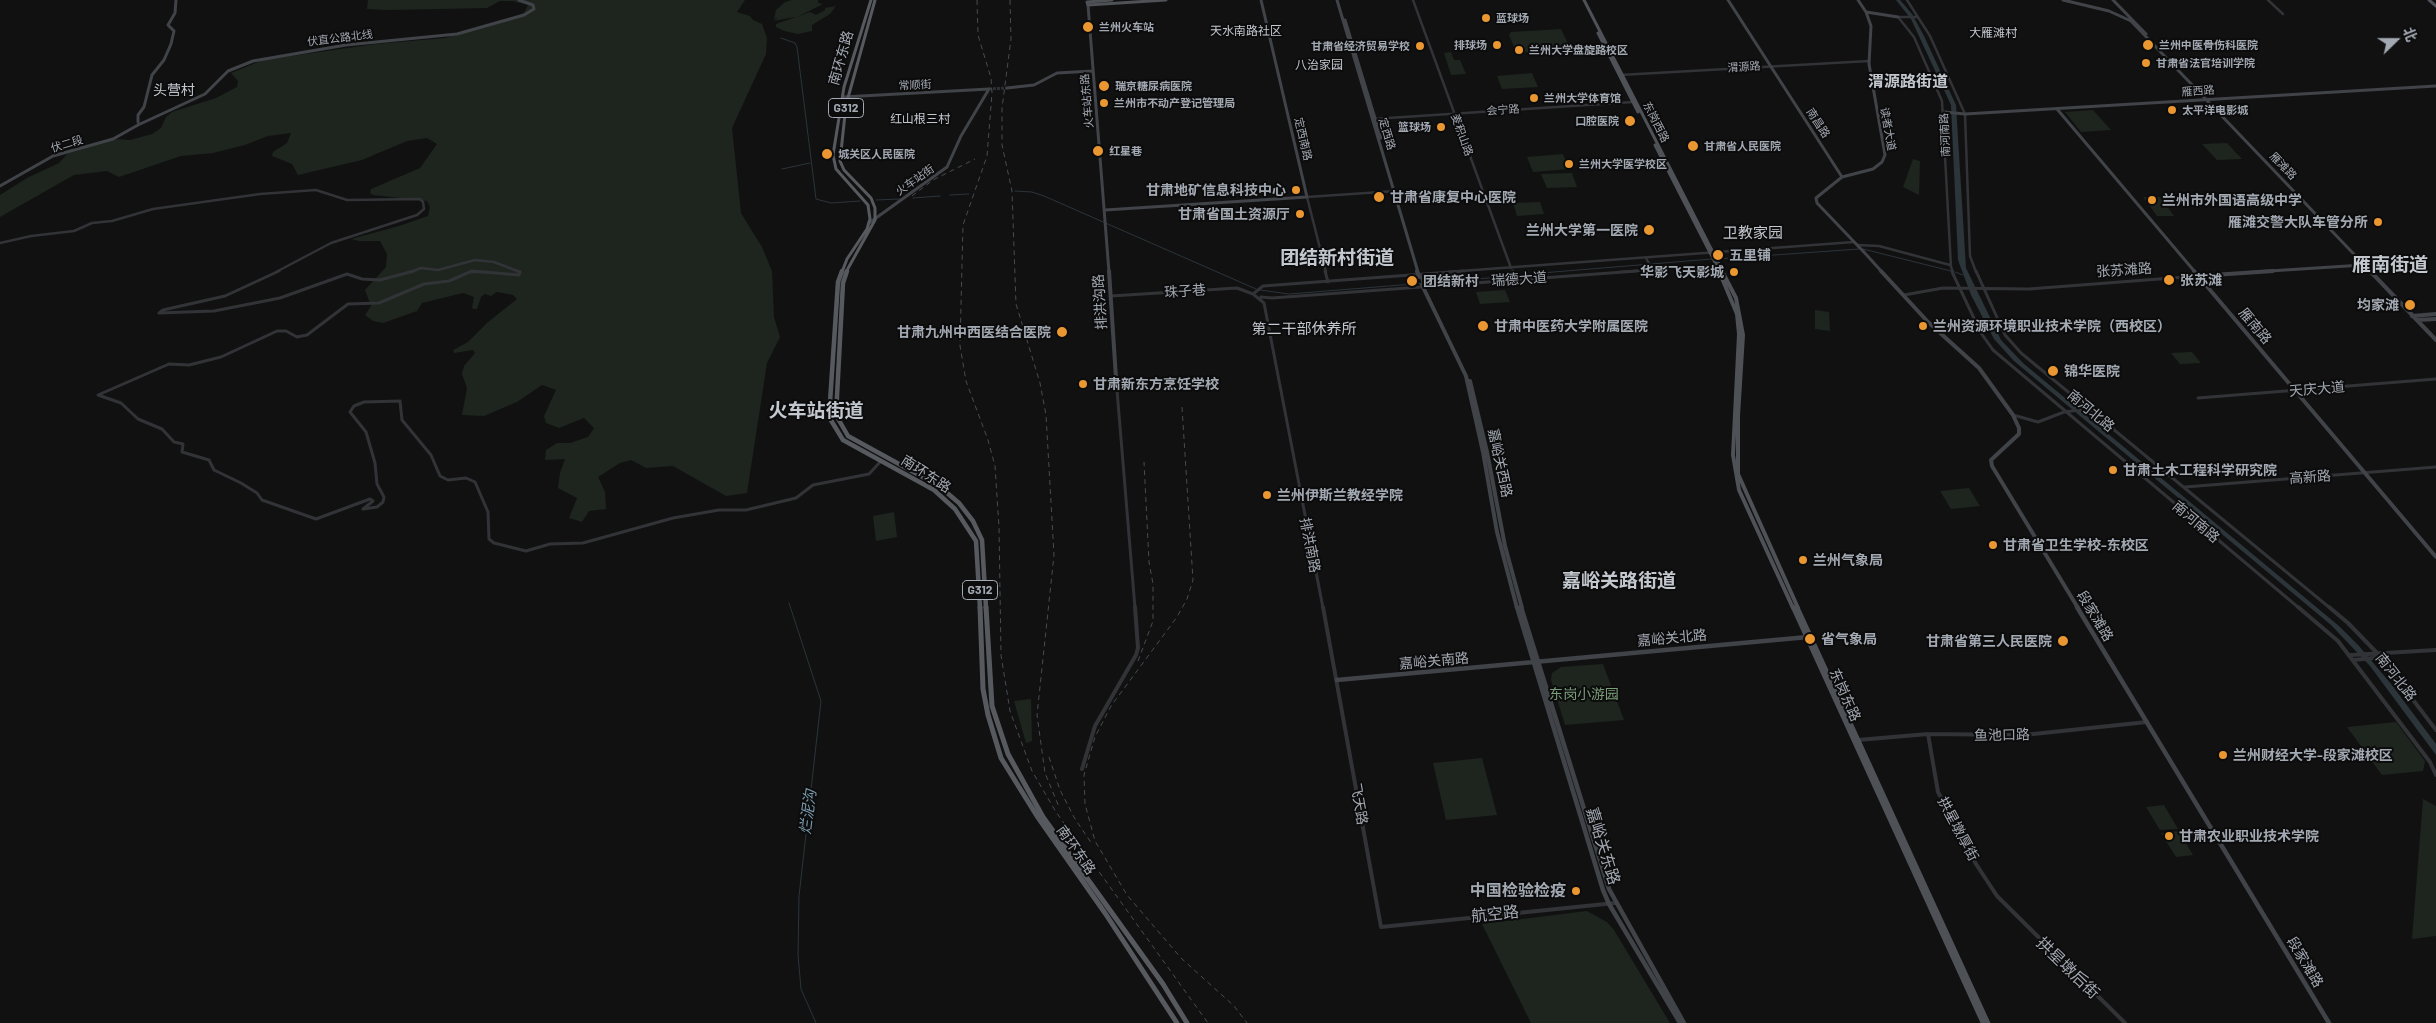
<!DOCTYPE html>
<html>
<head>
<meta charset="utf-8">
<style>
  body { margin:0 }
  #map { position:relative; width:2436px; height:1023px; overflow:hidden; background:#111112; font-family:Barlow,"Noto Sans SC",sans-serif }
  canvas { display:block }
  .north { position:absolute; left:2371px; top:15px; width:50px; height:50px; -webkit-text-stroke:4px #0c0c0d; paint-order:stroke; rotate:68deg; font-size:14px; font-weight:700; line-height:20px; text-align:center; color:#a3a9b2 }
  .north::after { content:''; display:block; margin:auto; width:18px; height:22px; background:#a3a9b2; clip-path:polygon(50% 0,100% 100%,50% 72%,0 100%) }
</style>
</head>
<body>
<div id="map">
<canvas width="2436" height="1023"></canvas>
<div class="north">北</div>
</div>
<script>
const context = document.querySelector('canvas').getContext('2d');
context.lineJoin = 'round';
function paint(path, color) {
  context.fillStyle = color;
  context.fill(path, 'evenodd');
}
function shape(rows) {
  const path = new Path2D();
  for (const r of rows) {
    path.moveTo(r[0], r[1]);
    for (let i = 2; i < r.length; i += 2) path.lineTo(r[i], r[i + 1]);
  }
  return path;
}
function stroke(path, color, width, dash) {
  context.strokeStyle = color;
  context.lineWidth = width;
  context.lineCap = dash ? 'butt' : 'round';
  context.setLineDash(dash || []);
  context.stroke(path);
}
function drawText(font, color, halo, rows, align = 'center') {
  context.font = font + ' Barlow,"Noto Sans SC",sans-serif';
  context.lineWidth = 4;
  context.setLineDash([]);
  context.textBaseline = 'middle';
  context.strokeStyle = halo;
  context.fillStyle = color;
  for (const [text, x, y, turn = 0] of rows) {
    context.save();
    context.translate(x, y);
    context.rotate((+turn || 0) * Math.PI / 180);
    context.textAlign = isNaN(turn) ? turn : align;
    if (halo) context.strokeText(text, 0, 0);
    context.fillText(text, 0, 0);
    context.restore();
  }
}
paint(shape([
  [368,0,745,0,737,12,750,16,753,20,762,24,767,38,766,54,732,128,741,213,762,247,772,271,774,317,780,337,767,363,747,493,726,496,673,466,646,468,631,460,620,463,598,477,605,492,606,509,589,511,582,522,569,518,577,498,558,488,560,473,565,459,545,460,546,450,557,443,570,443,588,437,594,428,584,418,559,428,546,423,544,416,556,390,542,385,517,402,484,416,462,415,467,388,462,374,464,366,475,353,473,350,454,353,453,350,468,342,488,322,517,299,513,295,497,292,491,296,485,294,481,297,477,309,474,309,472,308,474,297,463,293,422,303,417,311,383,323,373,321,365,315,371,306,365,290,386,267,387,254,380,241,359,241,351,239,399,226,428,216,430,207,427,201,373,195,370,193,371,189,420,168,437,144,427,138,407,141,362,160,298,175,292,164,272,156,273,152,287,143,291,133,268,136,245,145,213,153,181,156,119,177,107,171,74,175,0,217,0,195,27,178,59,163,67,154,115,139,130,140,152,134,161,128,166,117,172,112,216,98,237,87,238,81,231,73,263,60,376,44,445,38,503,22,524,13,528,5,512,1,500,1,487,8,388,10,367,9],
  [792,0,818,0,818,3,823,4,797,17,810,12,816,15,825,10,825,8,836,6,830,14,812,25,812,31,798,34,784,31,776,27,776,24,796,17,773,21,778,18,774,19,776,10,785,2],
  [1561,29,1572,52,1525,52,1523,49,1515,49,1509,35,1511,32],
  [1451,52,1454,60,1460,60,1466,74,1451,75,1444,53],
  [1532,73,1538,87,1502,89,1497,76],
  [2093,110,2111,130,2081,132,2065,112],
  [2227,143,2242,159,2217,160,2202,144],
  [1563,154,1569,169,1533,172,1527,157],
  [1913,159,1920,161,1919,195,1903,187],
  [1572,173,1577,187,1547,188,1541,174],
  [2143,197,2160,197,2174,216,2157,216],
  [1540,202,1544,214,1517,216,1513,203],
  [1505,290,1510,302,1480,304,1476,292],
  [1815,310,1829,312,1830,331,1815,329],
  [2192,352,2201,363,2180,364,2171,353],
  [1969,488,1980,506,1951,509,1940,491],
  [894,512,897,537,876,541,873,516],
  [1603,664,1624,720,1565,725,1551,680,1552,673,1561,667],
  [1031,699,1032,741,1026,743,1014,701],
  [2396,722,2425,761,2423,771,2382,775,2347,727],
  [1482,758,1497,815,1446,820,1433,763],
  [2423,799,2436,806,2436,936,2412,939],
  [2164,805,2178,829,2160,830,2146,807],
  [2179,831,2193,855,2176,857,2161,833],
  [1587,911,1607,922,1614,930,1670,1023,1531,1023,1482,924]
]), '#1d251e');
paint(shape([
  [1896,0,1900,0,1912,14,1924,36,1956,105,1966,268,2001,340,2023,363,2339,626,2359,646,2391,684,2436,744,2436,755,2370,666,2331,625,2014,361,1994,339,1971,295,1958,260,1951,105,1911,19]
]), '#2b353a');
stroke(shape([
  [781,38,795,43,797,47,816,199,831,203,860,201],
  [782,169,810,163],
  [1015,191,1032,192,1044,196,1256,289],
  [950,195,969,194],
  [913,198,940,196],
  [876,200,900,199],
  [1863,249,1951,271],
  [1718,259,1859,249],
  [1955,272,1963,275],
  [1517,275,1712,259],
  [1260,290,1289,294,1513,276],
  [789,603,821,701,799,896,798,955,801,989,816,1023]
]), '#2b353a', 1);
stroke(shape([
  [989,89,1007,88]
]), '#2e2f32', 3, [3, 1]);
stroke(shape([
  [1413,0,1511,268],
  [1907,0,1930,36,1965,114,1970,256,1976,272],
  [2268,0,2283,14],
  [1898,17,1914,37,1942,101,1951,267],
  [1898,17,1918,17],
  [1620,75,1869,61],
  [1373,119,1633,102],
  [0,243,31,236,74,231,92,223,112,221,153,209,260,194,316,190,347,200,420,199,423,202,424,209,417,215,331,243,276,272],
  [1857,245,1879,246,1950,265],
  [1646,258,1652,269],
  [411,272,421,268,438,270,475,260,494,262,520,272],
  [469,272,487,272],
  [1326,272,1307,197,1396,191],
  [1447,272,1854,242],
  [1620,272,1718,265]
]), '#323337', 2.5);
stroke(shape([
  [279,271,225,296,163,310,159,313,214,311,280,298,347,274,362,279,380,280,414,271],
  [472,271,449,281,424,284,379,303,348,304,307,335,297,337,286,331,277,331,221,357,189,365,169,364,98,395,121,403,138,419,162,429,174,442,183,444,182,452,209,460,214,470,241,483,257,493,262,500,316,519,370,499,373,501,363,509,377,507,383,502,384,497,377,484,375,463,366,432,350,412,354,406,364,402,400,401,402,420,431,455,440,476,448,480,466,478,475,482,488,512,489,539,494,543,526,551,550,544,583,543,673,518,719,510,746,510,796,498,813,485,869,474,881,461],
  [472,271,519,275,520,272,517,271],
  [1325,271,1328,282],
  [1976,271,2005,335,2021,353,2330,608],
  [1953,274,1981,333,1993,350,2299,608],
  [1253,294,1263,286,1464,271],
  [1904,295,1943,288,2029,289,2198,276],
  [1111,296,1237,288,1253,294,1264,303,1323,608],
  [1261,297,1272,298,1637,271],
  [1116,378,1135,608],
  [2198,398,2436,379],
  [2013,415,2038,422,2064,412,2086,409],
  [2185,487,2436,467]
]), '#323337', 3);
stroke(shape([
  [1323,607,1381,927,1615,903],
  [2298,607,2338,641,2430,762,2436,775],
  [2329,607,2348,623,2379,655,2436,730],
  [2351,655,2436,650],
  [2354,660,2373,658,2379,655],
  [1928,734,1938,792,1976,864,1997,896,2125,1023],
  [1858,740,1928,734,2024,735,2147,722],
  [1082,769,1095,726,1136,655,1138,648,1135,607]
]), '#323337', 4);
stroke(shape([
  [1337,0,1418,272],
  [1728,0,1842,177],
  [1858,0,1866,12,1871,26,1869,64,1885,155,1882,162,1873,169,1842,177,1816,198,1817,203,1859,247],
  [2063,0,2109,11,2131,21,2371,272],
  [2113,0,2146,34],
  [1088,5,1109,272],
  [1866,12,1898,17],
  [1345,20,1381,138],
  [1007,88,1034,85,1057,73,1093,71],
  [843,97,989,89],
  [2057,109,2195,272],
  [1944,112,1965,114,2436,86],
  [138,122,138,115,144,107,152,75,164,60,171,44,174,31,168,25,175,13,176,0],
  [138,125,205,94,228,71,253,61,346,45,457,34,524,15,534,9,533,5,519,0],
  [0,186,53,156,113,139,138,125],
  [1105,210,1307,197,1261,0],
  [869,223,947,167,961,136,989,89],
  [1863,251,1882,272],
  [2254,272,2363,265]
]), '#404347', 3);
stroke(shape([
  [1109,271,1116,378],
  [1417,271,1419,277],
  [1881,271,1928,322,1979,368,2013,415,2019,428,2019,434,1991,460,1992,466,2078,608],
  [2194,271,2436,557],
  [2370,271,2436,340],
  [2198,276,2273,271],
  [1422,285,1466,376,1483,452,1497,532,1517,608],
  [2412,316,2436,314],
  [2417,320,2436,319],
  [1470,381,1487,452,1505,546,1522,608]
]), '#404347', 4);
stroke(shape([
  [1517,607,1603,890,1609,904,1680,1023],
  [1521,607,1609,889,1684,1023],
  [2077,607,2329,1023],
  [1337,680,1808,637]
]), '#404347', 4.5);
stroke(shape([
  [1112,0,1087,2,1088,5,1166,0],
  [1584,0,1723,272],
  [2429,0,2436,6],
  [1598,33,1638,112],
  [1655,145,1720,272]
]), '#4e5156', 3);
stroke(shape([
  [1719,271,1737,314,1739,334,1733,455,1739,490,1793,608],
  [1722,271,1736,298,1743,335,1738,416,1738,474,1798,608]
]), '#4e5156', 4);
stroke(shape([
  [1793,607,1983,1023],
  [1797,607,1988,1023]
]), '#4e5156', 4.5);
stroke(shape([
  [842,272,847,259,867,229,870,219,868,205,836,169,833,155,844,87,871,0],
  [846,272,875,220,875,208,871,198,844,170,840,161,846,105,875,0]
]), '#565a5f', 3);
stroke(shape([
  [842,271,838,282,829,417,843,440,934,490,955,509,976,541,980,608],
  [847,271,843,283,836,415,848,436,939,486,959,503,973,521,982,540,986,608]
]), '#565a5f', 4.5);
stroke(shape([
  [980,607,983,689,988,715,1001,758,1037,816,1105,913,1177,1023],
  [986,607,992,706,1008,754,1043,817,1163,984,1187,1023]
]), '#565a5f', 5);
stroke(shape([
  [977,0,978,35,991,78,992,93,987,156,963,225,960,346,966,381,988,440,995,466,999,527,1001,655,1010,711,1032,771,1056,812,1208,1023],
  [1010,0,1011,39,1002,108,1002,145,1012,191,1016,304,1040,383,1046,415,1054,555,1037,715,1045,773,1059,807],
  [912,196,933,180,975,159],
  [1182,407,1193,580,1187,599,1177,617,1111,706,1095,737,1084,775,1085,804,1095,841,1127,895,1181,958,1234,1006,1247,1023],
  [1138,661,1153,621,1153,584,1149,562,1144,462],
  [1049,757,1060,790,1075,819,1092,844]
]), '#494c50', 1, [5, 4]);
stroke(shape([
  [1951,267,1953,272]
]), '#323337', 2.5);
stroke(shape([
  [1513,271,1515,277],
  [1952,271,1953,274]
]), '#323337', 3);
stroke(shape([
  [1859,247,1863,251]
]), '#404347', 3);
stroke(shape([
  [1422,277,1424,285]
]), '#404347', 4);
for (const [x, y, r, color] of [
  [1486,18,5,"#ea9731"],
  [1088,27,6,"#ea9731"],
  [1497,45,5,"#ea9731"],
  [2148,45,6,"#ea9731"],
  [1420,46,5,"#ea9731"],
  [1519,50,5,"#ea9731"],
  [2146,63,5,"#ea9731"],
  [1104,86,6,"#ea9731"],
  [1534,98,5,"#ea9731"],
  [1104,103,5,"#ea9731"],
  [2172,110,5,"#ea9731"],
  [1630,121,6,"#ea9731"],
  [1441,127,5,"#ea9731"],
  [1693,146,6,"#ea9731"],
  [1098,151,6,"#ea9731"],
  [827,154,6,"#ea9731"],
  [1569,164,5,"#ea9731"],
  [1296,190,5,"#ea9731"],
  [1379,197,6,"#ea9731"],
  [2152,200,5,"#ea9731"],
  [1300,214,5,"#ea9731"],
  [2378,222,5,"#ea9731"],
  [1649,230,6,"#ea9731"],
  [1718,255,6,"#ea9731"],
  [1734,272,5,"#ea9731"],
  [2169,280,6,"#ea9731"],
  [1412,281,6,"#ea9731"],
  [2410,305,6,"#ea9731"],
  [1483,326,6,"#ea9731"],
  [1923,326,5,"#ea9731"],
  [1062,332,6,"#ea9731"],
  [2053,371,6,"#ea9731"],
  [1083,384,5,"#ea9731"],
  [2113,470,5,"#ea9731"],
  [1267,495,5,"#ea9731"],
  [1993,545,5,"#ea9731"],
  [1803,560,5,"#ea9731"],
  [1810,639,6,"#ea9731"],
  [2063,641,6,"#ea9731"],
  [2223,755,5,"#ea9731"],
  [2169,836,5,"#ea9731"],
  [1576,891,5,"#ea9731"]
]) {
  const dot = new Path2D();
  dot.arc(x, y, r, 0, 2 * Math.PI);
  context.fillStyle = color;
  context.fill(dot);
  stroke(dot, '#0c0c0d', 2);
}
drawText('bold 11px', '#a3a9b2', '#0c0c0d', [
  ["蓝球场",1496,18],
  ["兰州火车站",1099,27],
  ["排球场",1487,45,"right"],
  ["兰州中医骨伤科医院",2159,45],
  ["甘肃省经济贸易学校",1410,46,"right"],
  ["兰州大学盘旋路校区",1529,50],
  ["甘肃省法官培训学院",2156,63],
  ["瑞京糖尿病医院",1115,86],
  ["兰州大学体育馆",1544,98],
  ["兰州市不动产登记管理局",1114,103],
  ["太平洋电影城",2182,110],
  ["口腔医院",1619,121,"right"],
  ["篮球场",1431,127,"right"],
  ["甘肃省人民医院",1704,146],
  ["红星巷",1109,151],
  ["城关区人民医院",838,154],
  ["兰州大学医学校区",1579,164]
], 'left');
drawText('11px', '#a3a9b2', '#0c0c0d', [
  ["伏直公路北线",340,38,-7],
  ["渭源路",1744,67,-4],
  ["常顺街",915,85,-3],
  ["雁西路",2198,91,-4],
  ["火车站东路",1087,101,-95],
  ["会宁路",1503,110,-4],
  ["东岗西路",1656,122,63],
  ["南昌路",1818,123,57],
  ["读者大道",1888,129,80],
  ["定西路",1387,134,73],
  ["麦积山路",1462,135,70],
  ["南河南路",1945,135,-93],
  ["定西南路",1303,139,77],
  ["伏二段",67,144,-17],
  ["雁滩路",2283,166,46],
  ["火车站街",915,180,-35]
]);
drawText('12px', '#c3c8cf', '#0c0c0d', [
  ["天水南路社区",1246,31],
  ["大雁滩村",1993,33],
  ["八治家园",1319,65],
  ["红山根三村",920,119]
]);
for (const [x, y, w] of [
  [846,108,35],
  [980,590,35]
]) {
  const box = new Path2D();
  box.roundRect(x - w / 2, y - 9.5, w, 19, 4);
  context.fillStyle = '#0c0c0d';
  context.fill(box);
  stroke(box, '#a3a9b2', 1);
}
drawText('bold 12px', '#a3a9b2', null, [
  ["G312",846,108],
  ["G312",980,590]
]);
drawText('14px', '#a3a9b2', '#0c0c0d', [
  ["南环东路",841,58,-74],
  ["张苏滩路",2124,270,-4],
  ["瑞德大道",1519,279,-4],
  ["珠子巷",1185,291,-4],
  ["排洪沟路",1100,302,-94],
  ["雁南路",2255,326,50],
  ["天庆大道",2317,389,-5],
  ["南河北路",2091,411,40],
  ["嘉峪关西路",1500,463,78],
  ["南环东路",926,474,33],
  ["高新路",2310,477,-4],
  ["南河南路",2196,522,40],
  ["排洪南路",1310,545,79],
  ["段家滩路",2095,616,59],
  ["嘉峪关北路",1672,638,-5],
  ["嘉峪关南路",1434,661,-5],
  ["南河北路",2396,677,52],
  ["东岗东路",1845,695,66],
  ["鱼池口路",2002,735,-1],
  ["飞天路",1359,804,80],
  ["拱星墩厚街",1958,829,62],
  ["南环东路",1076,850,55],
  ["段家滩路",2305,962,59]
]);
drawText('14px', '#c3c8cf', '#0c0c0d', [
  ["头营村",174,90]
]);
drawText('bold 14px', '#a3a9b2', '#0c0c0d', [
  ["甘肃地矿信息科技中心",1286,190,"right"],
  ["甘肃省康复中心医院",1390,197],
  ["兰州市外国语高级中学",2162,200],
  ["甘肃省国土资源厅",1290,214,"right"],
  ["雁滩交警大队车管分所",2368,222,"right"],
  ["兰州大学第一医院",1638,230,"right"],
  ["五里铺",1729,255],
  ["华影飞天影城",1724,272,"right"],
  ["张苏滩",2180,280],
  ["团结新村",1423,281],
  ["均家滩",2399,305,"right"],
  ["甘肃中医药大学附属医院",1494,326],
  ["兰州资源环境职业技术学院（西校区）",1933,326],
  ["甘肃九州中西医结合医院",1051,332,"right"],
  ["锦华医院",2064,371],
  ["甘肃新东方烹饪学校",1093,384],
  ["甘肃土木工程科学研究院",2123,470],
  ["兰州伊斯兰教经学院",1277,495],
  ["甘肃省卫生学校-东校区",2003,545],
  ["兰州气象局",1813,560],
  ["省气象局",1821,639],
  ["甘肃省第三人民医院",2052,641,"right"],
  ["兰州财经大学-段家滩校区",2233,755],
  ["甘肃农业职业技术学院",2179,836]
], 'left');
drawText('14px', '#7c9d7a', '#0c0c0d', [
  ["东岗小游园",1584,694]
]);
drawText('15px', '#c3c8cf', '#0c0c0d', [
  ["卫教家园",1753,233],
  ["第二干部休养所",1304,329]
]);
drawText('italic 15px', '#7a9bad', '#0c0c0d', [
  ["烂泥沟",808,812,-83]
]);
drawText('bold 16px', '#c3c8cf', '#0c0c0d', [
  ["渭源路街道",1908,82]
]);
drawText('16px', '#a3a9b2', '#0c0c0d', [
  ["嘉峪关东路",1603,846,73],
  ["航空路",1495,914,-6],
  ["拱星墩后街",2068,968,44]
]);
drawText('bold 16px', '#a3a9b2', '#0c0c0d', [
  ["中国检验检疫",1566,891]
], 'right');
drawText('bold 19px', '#c3c8cf', '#0c0c0d', [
  ["团结新村街道",1337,258],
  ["雁南街道",2390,265],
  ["火车站街道",816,411],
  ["嘉峪关路街道",1619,581]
]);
</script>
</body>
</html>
